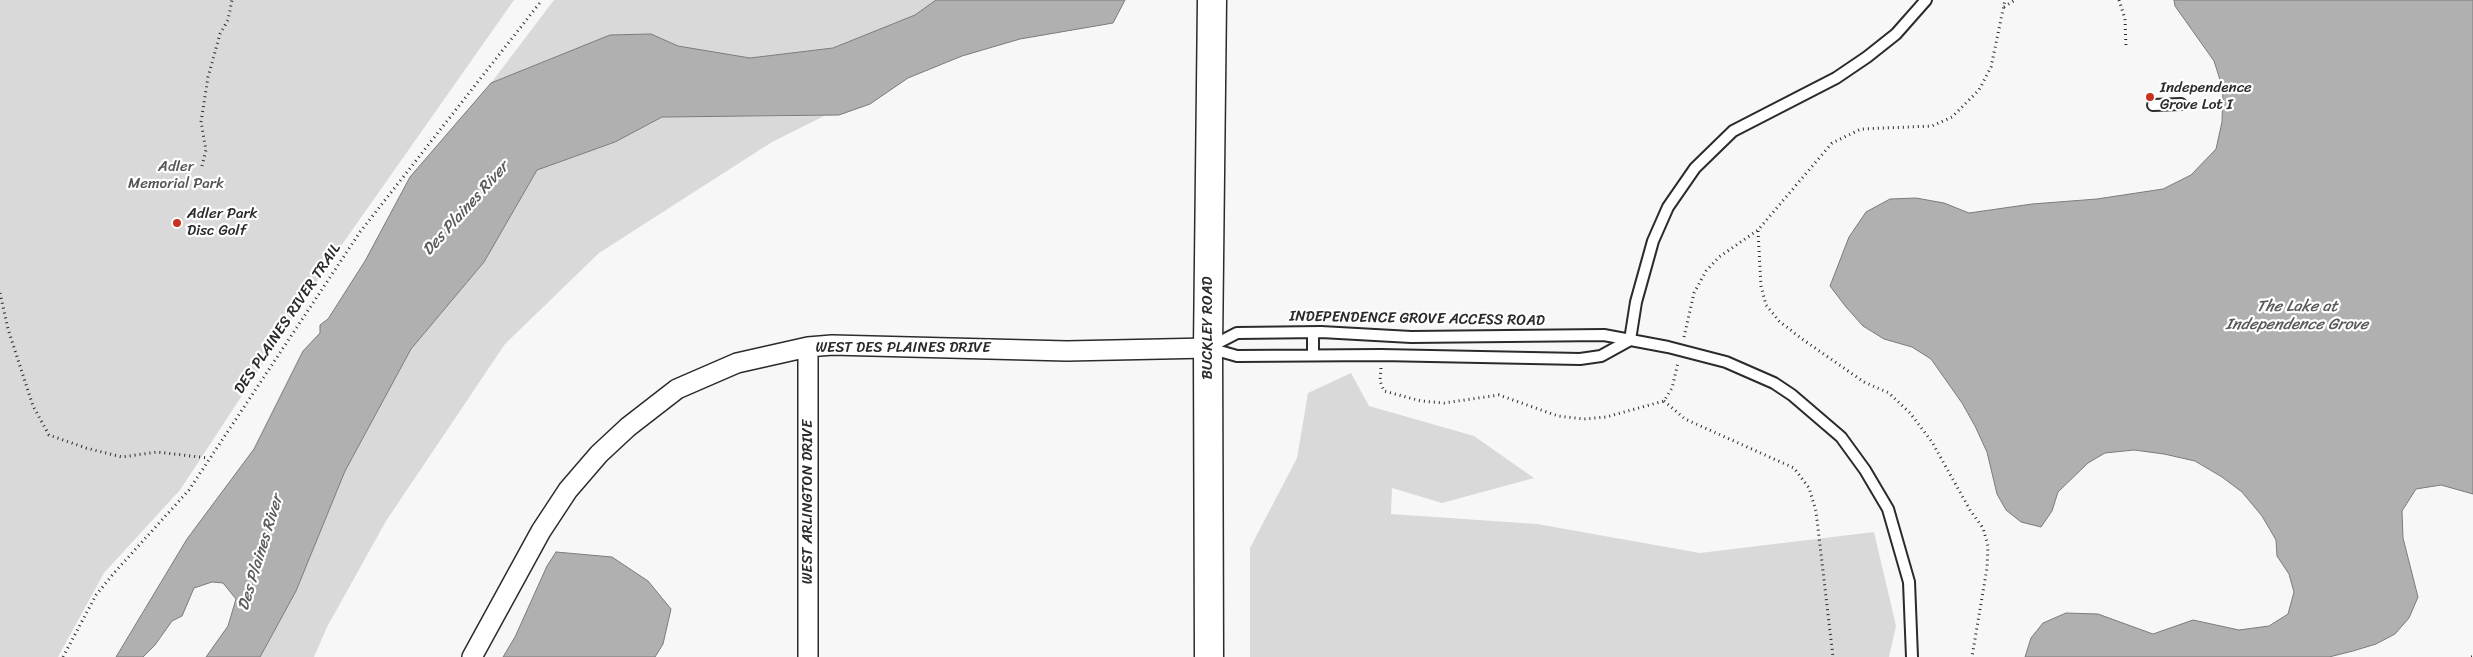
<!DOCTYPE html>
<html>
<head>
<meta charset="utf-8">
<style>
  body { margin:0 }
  canvas { display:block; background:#f7f7f7 }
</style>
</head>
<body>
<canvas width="2473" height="657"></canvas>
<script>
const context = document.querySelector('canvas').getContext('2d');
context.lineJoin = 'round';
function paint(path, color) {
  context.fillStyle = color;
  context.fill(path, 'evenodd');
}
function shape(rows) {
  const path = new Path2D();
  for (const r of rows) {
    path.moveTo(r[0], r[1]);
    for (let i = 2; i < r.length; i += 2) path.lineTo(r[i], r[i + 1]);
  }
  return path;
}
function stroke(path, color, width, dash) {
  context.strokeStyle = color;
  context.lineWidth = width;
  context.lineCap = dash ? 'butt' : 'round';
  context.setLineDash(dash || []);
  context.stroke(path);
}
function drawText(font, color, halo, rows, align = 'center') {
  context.font = font + ' Sriracha,sans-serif';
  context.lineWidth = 4.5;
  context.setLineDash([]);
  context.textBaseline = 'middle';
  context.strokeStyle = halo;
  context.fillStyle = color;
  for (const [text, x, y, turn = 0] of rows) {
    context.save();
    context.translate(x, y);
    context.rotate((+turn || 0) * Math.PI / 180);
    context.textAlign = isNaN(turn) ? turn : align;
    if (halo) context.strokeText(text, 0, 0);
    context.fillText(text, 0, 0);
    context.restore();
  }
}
paint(shape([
  [0,0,514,0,329,263,180,490,104,573,58,657,0,657],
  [554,0,936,0,915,15,833,48,750,58,678,46,651,34,610,35,491,83],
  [824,116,772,142,599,253,505,344,386,521,327,627,314,657,260,657,296,591,345,471,411,349,484,262,537,170,615,142,662,117],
  [1351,373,1369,406,1474,436,1534,478,1442,503,1392,488,1391,514,1537,524,1700,553,1874,532,1896,626,1889,657,1250,657,1250,548,1297,458,1308,393]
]), '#d9d9d9');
const water = shape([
  [936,0,1125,0,1113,23,1020,39,962,56,908,78,870,104,839,115,662,117,615,142,537,170,484,262,411,349,345,471,296,591,260,657,206,657,228,626,236,599,223,583,212,582,194,588,182,616,172,621,155,645,143,657,116,657,187,539,254,449,303,351,320,333,320,325,328,319,365,261,410,177,491,83,610,35,651,34,678,46,750,58,833,48,915,15,936,0],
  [2174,0,2473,0,2473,494,2441,485,2416,489,2402,511,2403,538,2418,597,2409,618,2395,634,2376,644,2353,651,2329,657,2025,657,2031,638,2043,623,2066,613,2098,614,2153,634,2193,620,2239,630,2269,626,2288,614,2294,592,2289,574,2277,556,2276,540,2262,516,2242,492,2222,477,2195,461,2164,454,2134,450,2105,453,2088,463,2058,492,2052,511,2041,527,2021,522,2006,510,1997,494,1987,452,1975,426,1962,403,1931,359,1912,347,1884,339,1863,326,1846,307,1830,286,1849,237,1866,212,1890,199,1916,198,1944,203,1969,213,2032,204,2097,199,2163,189,2191,175,2216,149,2222,122,2223,89,2214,61,2175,6,2174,0],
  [556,552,612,557,648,581,671,609,663,644,655,657,503,657,515,637,547,566,556,552]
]);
paint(water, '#b0b0b0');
stroke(water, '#7b7b7b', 1);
const service = shape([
  [2153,105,2181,104],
  [1630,340,1636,302,1653,241,1668,207,1695,168,1733,131,1836,78,1867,57,1896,34,1926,0],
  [1210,347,1237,333,1321,332,1411,337,1604,335,1668,347,1726,362,1774,383,1792,395,1841,437,1865,470,1888,509,1909,582,1912,657],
  [1209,348,1237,356,1381,355,1580,359,1601,356,1630,340],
  [1313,355,1313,333]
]);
const minor = shape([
  [808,347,808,657],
  [472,657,541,531,568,490,599,454,628,427,677,389,737,363,808,347,832,345,1067,351,1208,348]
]);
const primary = shape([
  [1209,657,1208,348,1212,0]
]);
stroke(service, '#2b2b2b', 14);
stroke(minor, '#2b2b2b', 22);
stroke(primary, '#2b2b2b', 31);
stroke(shape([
  [2119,0,2125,19,2126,48],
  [2004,7,2015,0],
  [202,166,206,150,201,122,208,77,220,34,228,20,232,0],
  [1758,231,1761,286,1766,305,1779,321,1802,339,1864,382,1889,393,1910,413,1932,442,1970,510,1983,528,1988,546,1987,568,1972,657],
  [0,293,8,329,33,406,49,435,86,448,122,457,157,452,208,458],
  [1684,337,1694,293,1706,271,1719,257,1758,230,1832,143,1861,129,1932,126,1952,117,1979,90,1991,67,2005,0],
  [1381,368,1380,381,1384,391,1421,401,1444,403,1499,395,1558,416,1584,419,1606,417,1664,401,1672,388,1678,363],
  [1664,401,1685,419,1794,468,1809,488,1816,511,1833,657],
  [63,657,96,595,114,573,189,490,360,232,542,0],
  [2471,657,2473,657]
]), '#2b2b2b', 3, [1, 4]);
stroke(service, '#fff', 10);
stroke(minor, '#fff', 19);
stroke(primary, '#fff', 28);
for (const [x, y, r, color] of [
  [2150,97,5,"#c8321e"],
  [177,223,5,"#c8321e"]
]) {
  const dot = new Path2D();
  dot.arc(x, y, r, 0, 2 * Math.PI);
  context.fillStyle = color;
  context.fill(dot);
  stroke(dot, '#fff', 2);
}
drawText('15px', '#2b2b2b', '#fff', [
  ["Independence",2160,88],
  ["Grove Lot I",2160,105],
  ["Adler Park",187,214],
  ["Disc Golf",187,231]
], 'left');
drawText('15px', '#565656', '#fff', [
  ["Adler",176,167],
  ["Memorial Park",176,184]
]);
drawText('15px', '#2b2b2b', '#fff', [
  ["DES PLAINES RIVER TRAIL",288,319,-56],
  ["INDEPENDENCE GROVE ACCESS ROAD",1417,319,1],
  ["BUCKLEY ROAD",1208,328,-90],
  ["WEST DES PLAINES DRIVE",903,348],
  ["WEST ARLINGTON DRIVE",808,502,-90]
]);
drawText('italic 16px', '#5a5a5a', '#fff', [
  ["Des Plaines River",466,209,-48],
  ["The Lake at",2297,307],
  ["Independence Grove",2297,325],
  ["Des Plaines River",261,553,-73]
]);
</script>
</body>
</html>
